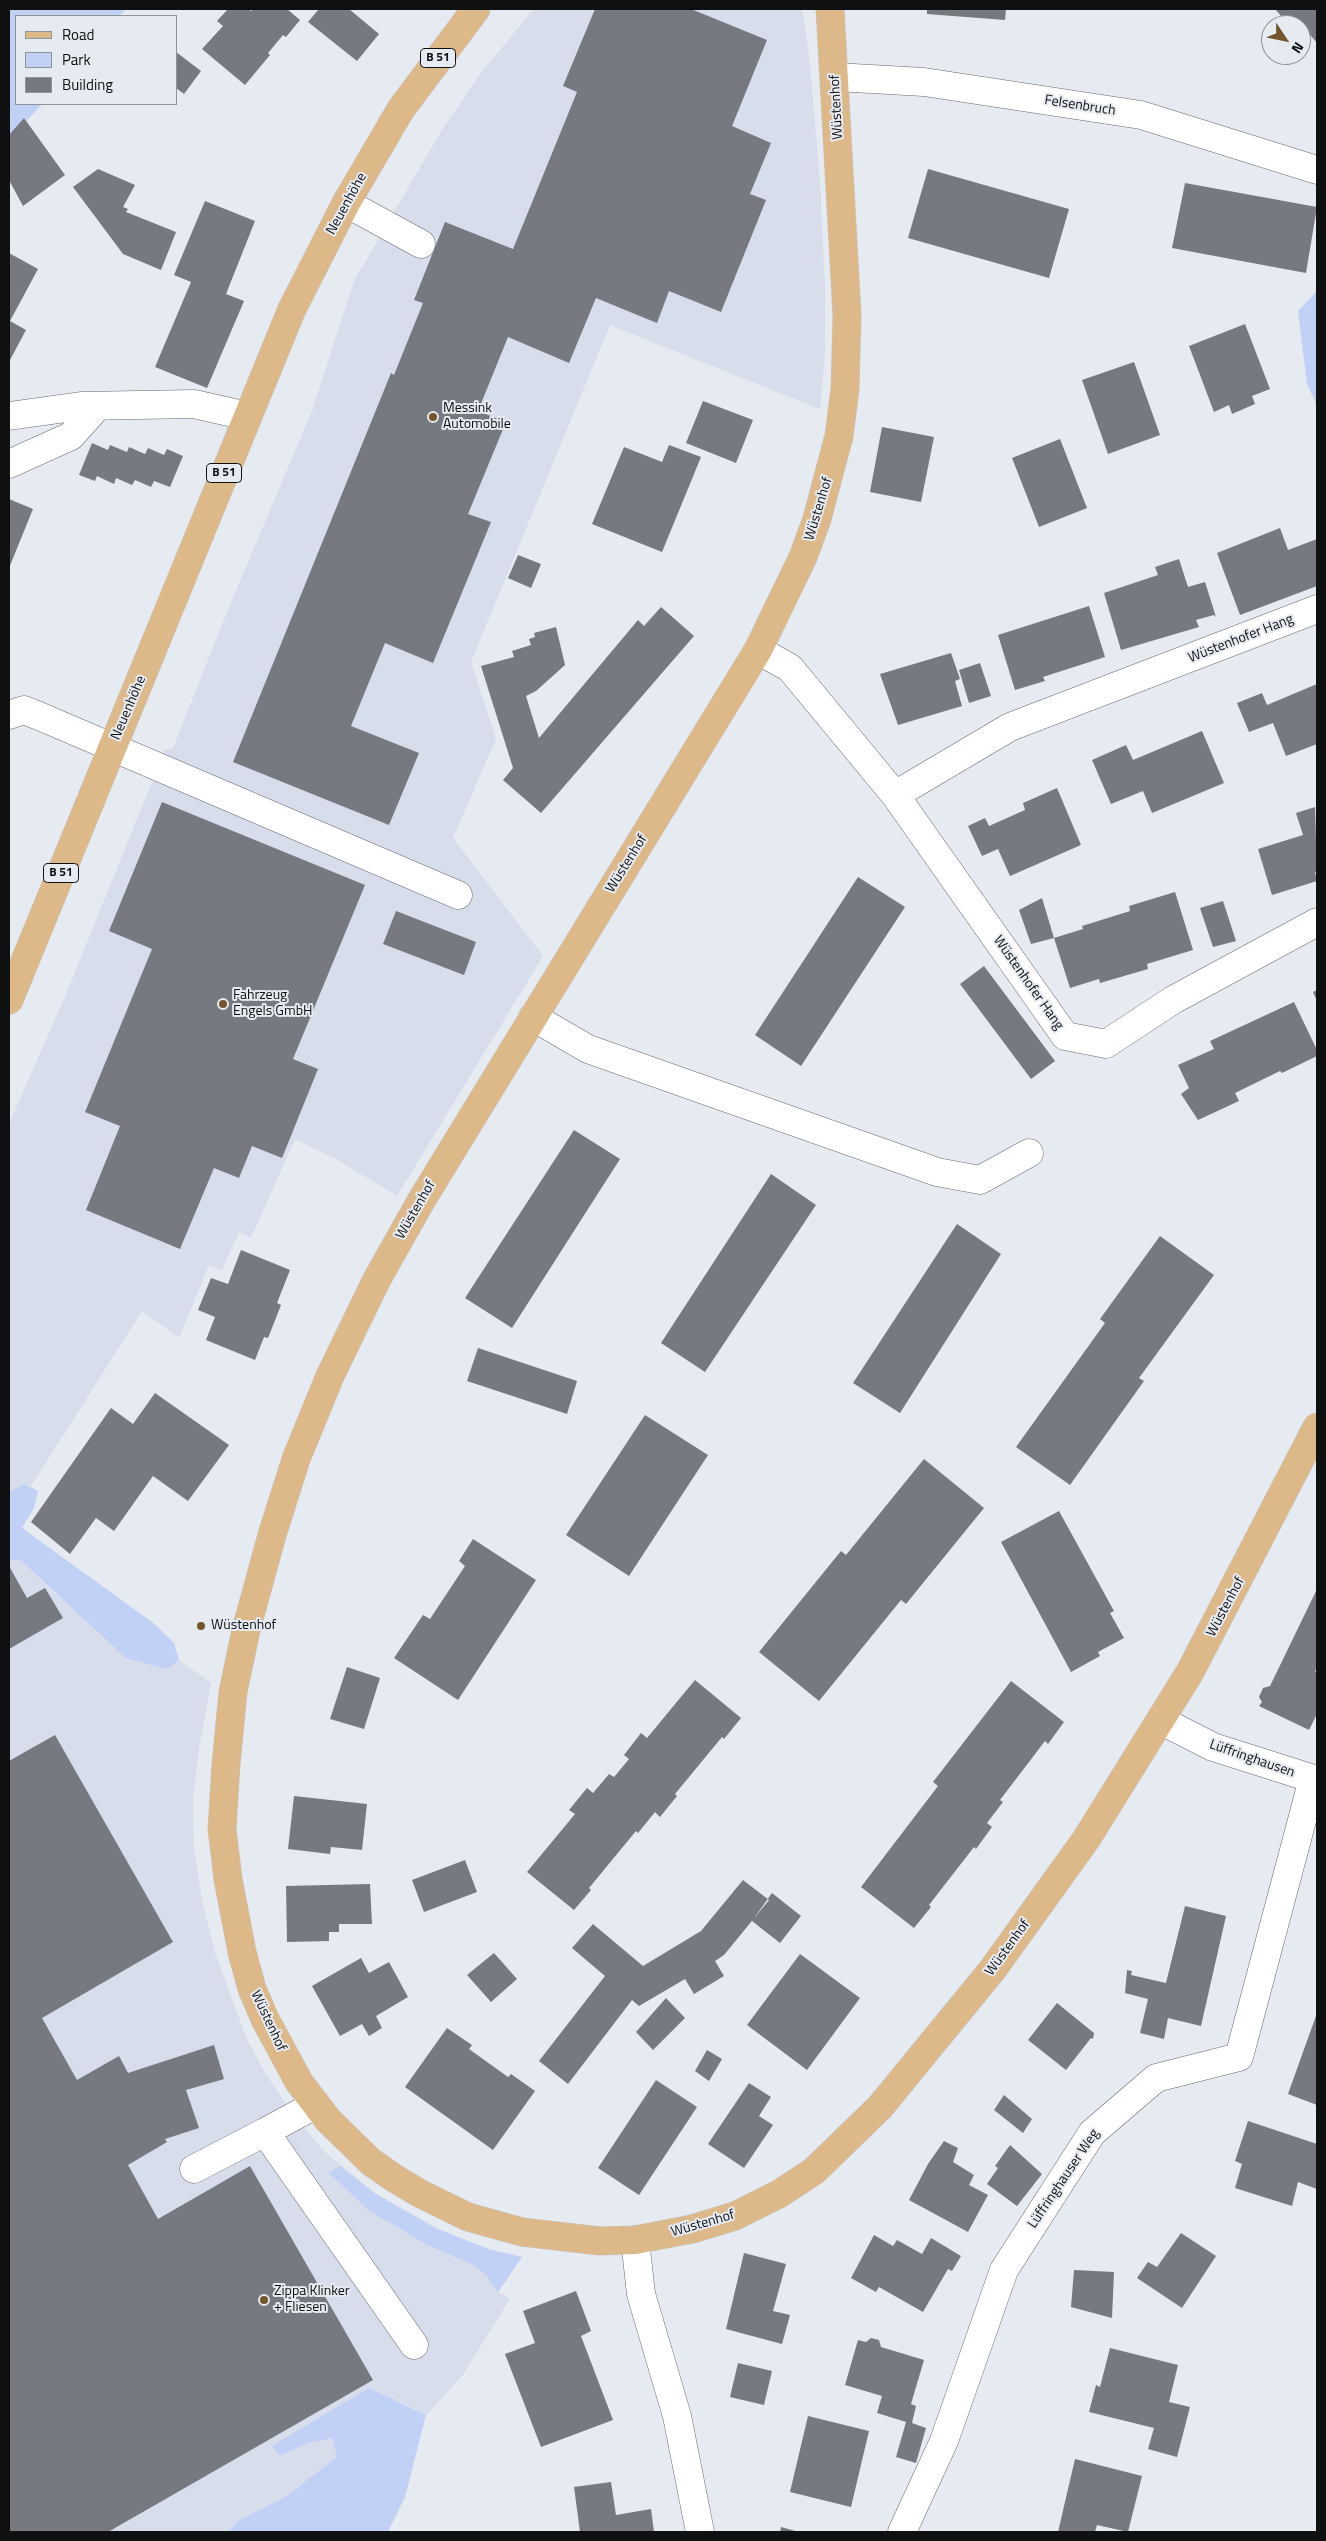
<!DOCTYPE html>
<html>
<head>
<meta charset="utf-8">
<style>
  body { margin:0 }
  #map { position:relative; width:1326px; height:2541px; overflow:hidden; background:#e6eaf1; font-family:"Titillium Web",sans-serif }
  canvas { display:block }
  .frame { position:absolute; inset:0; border:10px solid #0f1012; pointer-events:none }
  .legend { position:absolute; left:15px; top:15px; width:162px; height:90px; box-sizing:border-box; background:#e6eaf1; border:1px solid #909398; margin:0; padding:6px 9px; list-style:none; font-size:15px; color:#0f1012 }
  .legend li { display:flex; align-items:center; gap:10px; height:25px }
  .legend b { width:25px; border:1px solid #909398 }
  .north { position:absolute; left:1261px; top:15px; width:50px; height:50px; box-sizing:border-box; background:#e6eaf1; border:1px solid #909398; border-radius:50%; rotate:124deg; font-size:14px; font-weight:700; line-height:20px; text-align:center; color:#0f1012 }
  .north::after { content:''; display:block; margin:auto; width:18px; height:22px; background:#74542a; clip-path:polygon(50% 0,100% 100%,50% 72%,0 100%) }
</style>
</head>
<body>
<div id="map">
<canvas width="1326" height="2541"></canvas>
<div class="frame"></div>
<ul class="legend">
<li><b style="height:6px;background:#ddb98a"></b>Road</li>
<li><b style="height:14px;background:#c1d1f5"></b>Park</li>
<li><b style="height:14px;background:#767980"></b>Building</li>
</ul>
<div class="north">N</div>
</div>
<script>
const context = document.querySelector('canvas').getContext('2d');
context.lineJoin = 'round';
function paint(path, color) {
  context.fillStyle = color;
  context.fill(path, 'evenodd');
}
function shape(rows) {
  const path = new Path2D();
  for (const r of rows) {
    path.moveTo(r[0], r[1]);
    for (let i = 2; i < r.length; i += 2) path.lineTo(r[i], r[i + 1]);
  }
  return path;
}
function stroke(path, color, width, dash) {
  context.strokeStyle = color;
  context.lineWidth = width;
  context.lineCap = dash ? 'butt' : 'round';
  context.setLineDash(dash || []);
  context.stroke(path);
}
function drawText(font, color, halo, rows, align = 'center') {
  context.font = font + ' "Titillium Web",sans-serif';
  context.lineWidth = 4;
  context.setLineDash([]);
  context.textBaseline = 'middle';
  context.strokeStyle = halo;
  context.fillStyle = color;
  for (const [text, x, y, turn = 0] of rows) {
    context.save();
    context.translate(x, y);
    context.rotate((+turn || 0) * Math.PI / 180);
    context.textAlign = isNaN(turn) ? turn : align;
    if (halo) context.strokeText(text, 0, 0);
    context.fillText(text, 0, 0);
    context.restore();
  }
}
paint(shape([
  [534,9,802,9,809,54,820,181,825,288,825,354,820,409,610,325,471,662,496,739,453,838,543,956,397,1196,336,1159,295,1139,251,1238,239,1232,222,1270,209,1265,179,1338,142,1311,31,1486,24,1484,9,1492,9,1124,64,999,165,750,173,748,227,612,312,411,354,281,440,133,480,74],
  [9,1560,20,1560,54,1593,167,1668,179,1660,211,1683,199,1748,193,1800,194,1850,203,1906,216,1955,246,2037,265,2073,296,2119,326,2153,376,2194,454,2237,488,2249,522,2257,498,2292,510,2299,462,2376,426,2415,401,2402,272,2445,280,2456,306,2444,333,2438,337,2457,285,2497,239,2520,227,2532,9,2532]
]), '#d7ddeb');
paint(shape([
  [9,9,126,9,119,16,16,16,16,104,42,104,9,140],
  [1317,291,1317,406,1307,384,1298,311],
  [24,1484,38,1491,34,1508,22,1528,152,1622,174,1643,179,1660,167,1669,126,1658,20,1560,9,1560,9,1492],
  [340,2166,376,2194,431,2226,488,2249,522,2257,498,2292,486,2275,474,2265,428,2245,368,2210,329,2173],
  [369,2388,426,2415,405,2497,388,2532,227,2532,239,2520,285,2497,337,2457,332,2438,306,2444,280,2456,272,2446]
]), '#c1d1f5');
paint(shape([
  [228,9,248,9,251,11,253,9,287,9,300,20,286,37,283,35,268,53,270,55,245,85,202,49,223,26,217,21],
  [317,9,349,9,379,34,357,61,308,22,318,10],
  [595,9,691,9,767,40,732,126,771,143,750,194,766,200,721,312,669,291,657,323,596,298,569,363,508,337,478,411,506,422,468,514,491,522,433,663,385,643,351,726,419,753,389,825,233,762,391,373,394,375,423,303,414,300,445,222,513,249,577,92,563,86],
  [927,9,1006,9,1005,20,927,14],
  [1275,9,1317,9,1317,43,1296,18,1289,25],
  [176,52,201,71,184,94,176,88],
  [24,118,65,175,23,206,9,180,9,135],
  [98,169,135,185,123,207,128,209,126,212,176,232,161,270,123,254,73,187],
  [928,169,1069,209,1049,278,908,238],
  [1185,183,1317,207,1306,273,1172,248],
  [205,201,255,221,226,294,244,301,207,388,155,367,191,282,174,275],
  [9,253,38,269,10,321,26,330,9,362],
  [1245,324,1270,389,1252,396,1255,404,1232,414,1229,405,1214,412,1189,346],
  [1134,362,1160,435,1108,454,1082,380],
  [703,401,753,420,736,463,686,443],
  [882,427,934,437,921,502,870,492],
  [1060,439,1087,508,1039,527,1012,458],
  [92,443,108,450,110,445,127,452,129,447,145,454,148,448,164,455,167,449,183,456,170,487,154,481,151,487,135,480,132,485,116,478,114,484,97,476,95,481,79,475],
  [669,445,701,457,662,552,592,524,624,447,662,462],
  [9,499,33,509,9,568],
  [1280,528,1288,550,1317,539,1317,586,1240,615,1217,553],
  [518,555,541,564,531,588,508,578],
  [1179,559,1188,587,1205,582,1216,617,1214,615,1196,620,1199,627,1121,650,1104,593,1158,575,1155,567],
  [1089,606,1105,657,1043,677,1045,681,1015,690,998,635],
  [661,607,694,636,541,813,503,780,513,768,481,666,514,657,512,651,531,645,529,639,535,637,534,633,556,627,565,665,536,691,526,696,539,738,638,620,644,626],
  [951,653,960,679,955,681,962,706,898,725,880,674],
  [980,663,991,696,969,703,959,670],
  [1317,684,1317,744,1286,756,1273,723,1249,732,1237,703,1262,693,1267,705],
  [1202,731,1224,783,1152,813,1143,791,1111,804,1092,760,1126,745,1133,760],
  [1057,788,1081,845,1010,876,998,849,982,856,968,826,985,818,989,826,1025,810,1023,803],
  [162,802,365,885,293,1059,318,1069,282,1158,252,1146,239,1178,214,1168,180,1249,86,1210,120,1126,85,1112,152,949,109,931],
  [1315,807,1317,871,1315,872,1317,881,1272,895,1258,849,1303,835,1296,813],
  [858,877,905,907,801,1066,755,1035],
  [1175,892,1193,950,1147,964,1148,969,1100,983,1099,979,1070,988,1054,938,1083,929,1082,926,1130,911,1129,906],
  [1042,898,1054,938,1031,944,1019,910],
  [1223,901,1236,941,1213,947,1200,908],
  [396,911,476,942,464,975,383,944],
  [984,966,1055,1061,1031,1079,960,984],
  [1317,990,1317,1001,1313,992],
  [1294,1002,1317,1050,1317,1056,1282,1073,1280,1071,1235,1093,1239,1101,1198,1120,1181,1094,1189,1088,1178,1065,1214,1049,1210,1041],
  [574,1130,620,1159,512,1328,465,1298],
  [771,1174,816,1205,705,1372,661,1343],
  [957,1224,1001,1254,900,1413,853,1383],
  [1160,1236,1214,1275,1139,1378,1144,1381,1070,1485,1016,1447,1105,1323,1100,1319],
  [241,1250,290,1270,277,1303,281,1305,268,1338,264,1337,255,1360,206,1340,215,1317,198,1310,211,1278,228,1284],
  [478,1348,577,1381,567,1414,467,1381],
  [155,1393,229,1445,188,1501,153,1476,114,1531,96,1518,70,1554,31,1522,111,1408,133,1424],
  [645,1415,708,1455,629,1576,566,1535],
  [924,1459,984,1508,906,1604,901,1600,819,1701,759,1652,841,1551,846,1555],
  [1059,1511,1114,1611,1110,1613,1124,1638,1098,1652,1100,1656,1071,1672,1001,1542],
  [473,1539,536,1580,458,1700,394,1658,423,1615,430,1619,465,1566,459,1561],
  [9,1566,27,1598,45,1588,63,1618,9,1649],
  [1317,1589,1317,1666,1315,1672,1317,1673,1317,1714,1309,1730,1259,1706,1262,1702,1259,1697,1263,1688,1270,1686],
  [347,1667,380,1678,364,1729,330,1719],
  [695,1680,741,1718,724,1739,722,1737,675,1794,677,1796,660,1817,655,1812,638,1833,636,1831,589,1888,591,1890,574,1910,527,1872,575,1814,569,1810,587,1788,593,1793,609,1774,614,1777,629,1759,624,1755,641,1733,647,1738],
  [1011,1681,1064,1722,1048,1744,1045,1741,1000,1800,1003,1802,987,1823,992,1827,976,1849,974,1847,929,1905,931,1907,914,1928,861,1887,938,1786,933,1782],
  [55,1735,173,1942,42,2018,77,2080,119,2056,128,2073,214,2045,224,2079,186,2090,199,2128,165,2139,167,2142,128,2165,158,2219,250,2166,373,2380,108,2532,9,2532,9,1761],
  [294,1796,367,1804,362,1850,331,1847,330,1854,288,1849],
  [465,1860,477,1892,424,1912,412,1880],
  [743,1880,769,1900,724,1955,715,1961,724,1976,694,1994,685,1979,639,2006,632,2000,568,2084,539,2061,605,1976,572,1948,593,1924,643,1966,701,1931],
  [370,1884,372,1924,339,1924,339,1932,329,1932,329,1941,287,1942,286,1886],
  [772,1893,801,1916,780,1943,752,1921],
  [1185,1906,1226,1916,1201,2026,1168,2018,1164,2039,1140,2033,1148,1999,1125,1993,1127,1970,1132,1971,1131,1975,1166,1983],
  [494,1953,517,1979,491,2002,467,1975],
  [800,1954,860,1998,807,2070,747,2025],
  [361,1958,369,1973,389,1962,408,1997,376,2016,382,2028,369,2036,362,2024,340,2036,312,1986],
  [666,1998,685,2018,653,2050,636,2032],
  [1057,2003,1094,2033,1093,2039,1091,2038,1066,2070,1028,2040],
  [1317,2013,1317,2105,1288,2094],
  [447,2028,472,2045,469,2049,508,2077,511,2074,535,2091,493,2150,405,2087],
  [707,2050,722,2059,709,2081,695,2071],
  [656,2080,697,2107,639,2195,598,2168],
  [749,2083,771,2097,759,2116,773,2125,744,2168,708,2144],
  [1004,2095,1032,2119,1023,2133,994,2110],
  [1248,2121,1317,2144,1317,2189,1298,2182,1292,2206,1235,2188,1242,2164,1235,2161],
  [944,2141,958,2148,953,2162,974,2175,969,2185,988,2195,968,2232,909,2200,928,2164],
  [1010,2145,1042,2174,1017,2206,987,2184,998,2168,995,2166],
  [1181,2233,1216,2256,1182,2308,1137,2278,1148,2262,1157,2267],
  [874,2235,893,2246,897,2240,922,2254,931,2238,961,2256,952,2271,948,2269,923,2312,879,2287,876,2292,851,2278],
  [744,2253,786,2264,773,2311,790,2315,782,2344,726,2329],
  [1074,2270,1114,2272,1112,2318,1071,2307],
  [576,2291,591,2331,581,2336,613,2420,541,2447,505,2354,535,2343,523,2311],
  [871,2338,879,2340,881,2347,924,2360,911,2404,916,2406,912,2423,926,2428,916,2463,896,2457,906,2422,877,2413,882,2396,845,2385,858,2340,866,2342],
  [1110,2348,1178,2365,1169,2402,1190,2407,1177,2457,1148,2449,1154,2428,1089,2412,1096,2385,1100,2387],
  [738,2363,772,2371,764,2405,730,2397],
  [808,2416,869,2431,851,2507,790,2492],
  [1075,2459,1142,2476,1128,2532,1097,2525,1095,2532,1058,2532],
  [611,2482,616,2515,651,2509,654,2532,580,2532,574,2487],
  [781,2527,799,2532,780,2532]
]), '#767980');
const minor = shape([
  [835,77,924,82,1141,115,1317,170],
  [346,203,421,244],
  [9,416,81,406,194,404,247,416],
  [9,464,71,436,97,407],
  [758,650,790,668,895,795,1065,1036,1106,1044,1173,1000,1317,922],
  [9,715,24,710,39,716,458,895],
  [895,795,1010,727,1317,609],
  [533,1017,588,1049,937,1172,980,1180,1029,1153],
  [1162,1721,1213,1747,1317,1780],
  [315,2105,265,2132,414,2345],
  [194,2169,265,2132],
  [635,2240,641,2294,677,2416,700,2532],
  [902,2532,944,2441,1004,2270,1092,2133,1156,2078,1239,2057,1313,1779]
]);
const major = shape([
  [830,9,847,315,845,389,839,436,817,519,803,557,758,650,421,1201,376,1281,330,1376,296,1459,272,1535,246,1630,233,1692,226,1764,222,1829,228,1879,242,1952,252,1989,265,2019,299,2082,328,2120,371,2162,394,2178,421,2194,468,2217,522,2232,600,2241,635,2240,692,2229,735,2216,779,2194,814,2171,880,2107,993,1969,1087,1838,1190,1672,1317,1427],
  [9,1000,292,309,346,203,401,109,476,9]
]);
stroke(minor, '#676a70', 29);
stroke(major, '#c5c6c6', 29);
stroke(minor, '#fff', 28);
stroke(major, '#ddb98a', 28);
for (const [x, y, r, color] of [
  [433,417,5,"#74542a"],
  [223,1004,5,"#74542a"],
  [201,1626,5,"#74542a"],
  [264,2300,5,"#74542a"]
]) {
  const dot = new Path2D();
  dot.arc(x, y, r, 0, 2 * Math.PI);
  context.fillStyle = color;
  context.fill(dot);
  stroke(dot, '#e6eaf1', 2);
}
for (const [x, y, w] of [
  [438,58,35],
  [224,473,35],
  [61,873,35]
]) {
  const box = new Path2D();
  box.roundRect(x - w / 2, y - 9.5, w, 19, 4);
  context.fillStyle = '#e6eaf1';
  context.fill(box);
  stroke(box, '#0f1012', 1);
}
drawText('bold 12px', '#0f1012', null, [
  ["B 51",438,58],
  ["B 51",224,473],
  ["B 51",61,873]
]);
drawText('14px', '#0f1012', '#e6eaf1', [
  ["Felsenbruch",1080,106,9],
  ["Wüstenhof",837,107,-93],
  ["Neuenhöhe",347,204,-61],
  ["Wüstenhof",819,509,-73],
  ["Wüstenhofer Hang",1241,639,-21],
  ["Neuenhöhe",129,708,-67],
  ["Wüstenhof",627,864,-58],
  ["Wüstenhofer Hang",1028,983,55],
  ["Wüstenhof",416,1210,-60],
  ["Wüstenhof",1226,1607,-62],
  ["Lüffringhausen",1252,1759,19],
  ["Wüstenhof",1008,1948,-54],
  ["Wüstenhof",268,2021,65],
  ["Lüffringhauser Weg",1064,2179,-56],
  ["Wüstenhof",703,2224,-16]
]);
drawText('14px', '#0f1012', '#e6eaf1', [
  ["Messink",443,409],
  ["Automobile",443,425],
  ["Fahrzeug",233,996],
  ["Engels GmbH",233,1012],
  ["Wüstenhof",211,1626],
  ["Zippa Klinker",274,2292],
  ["+ Fliesen",274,2308]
], 'left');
</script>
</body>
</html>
